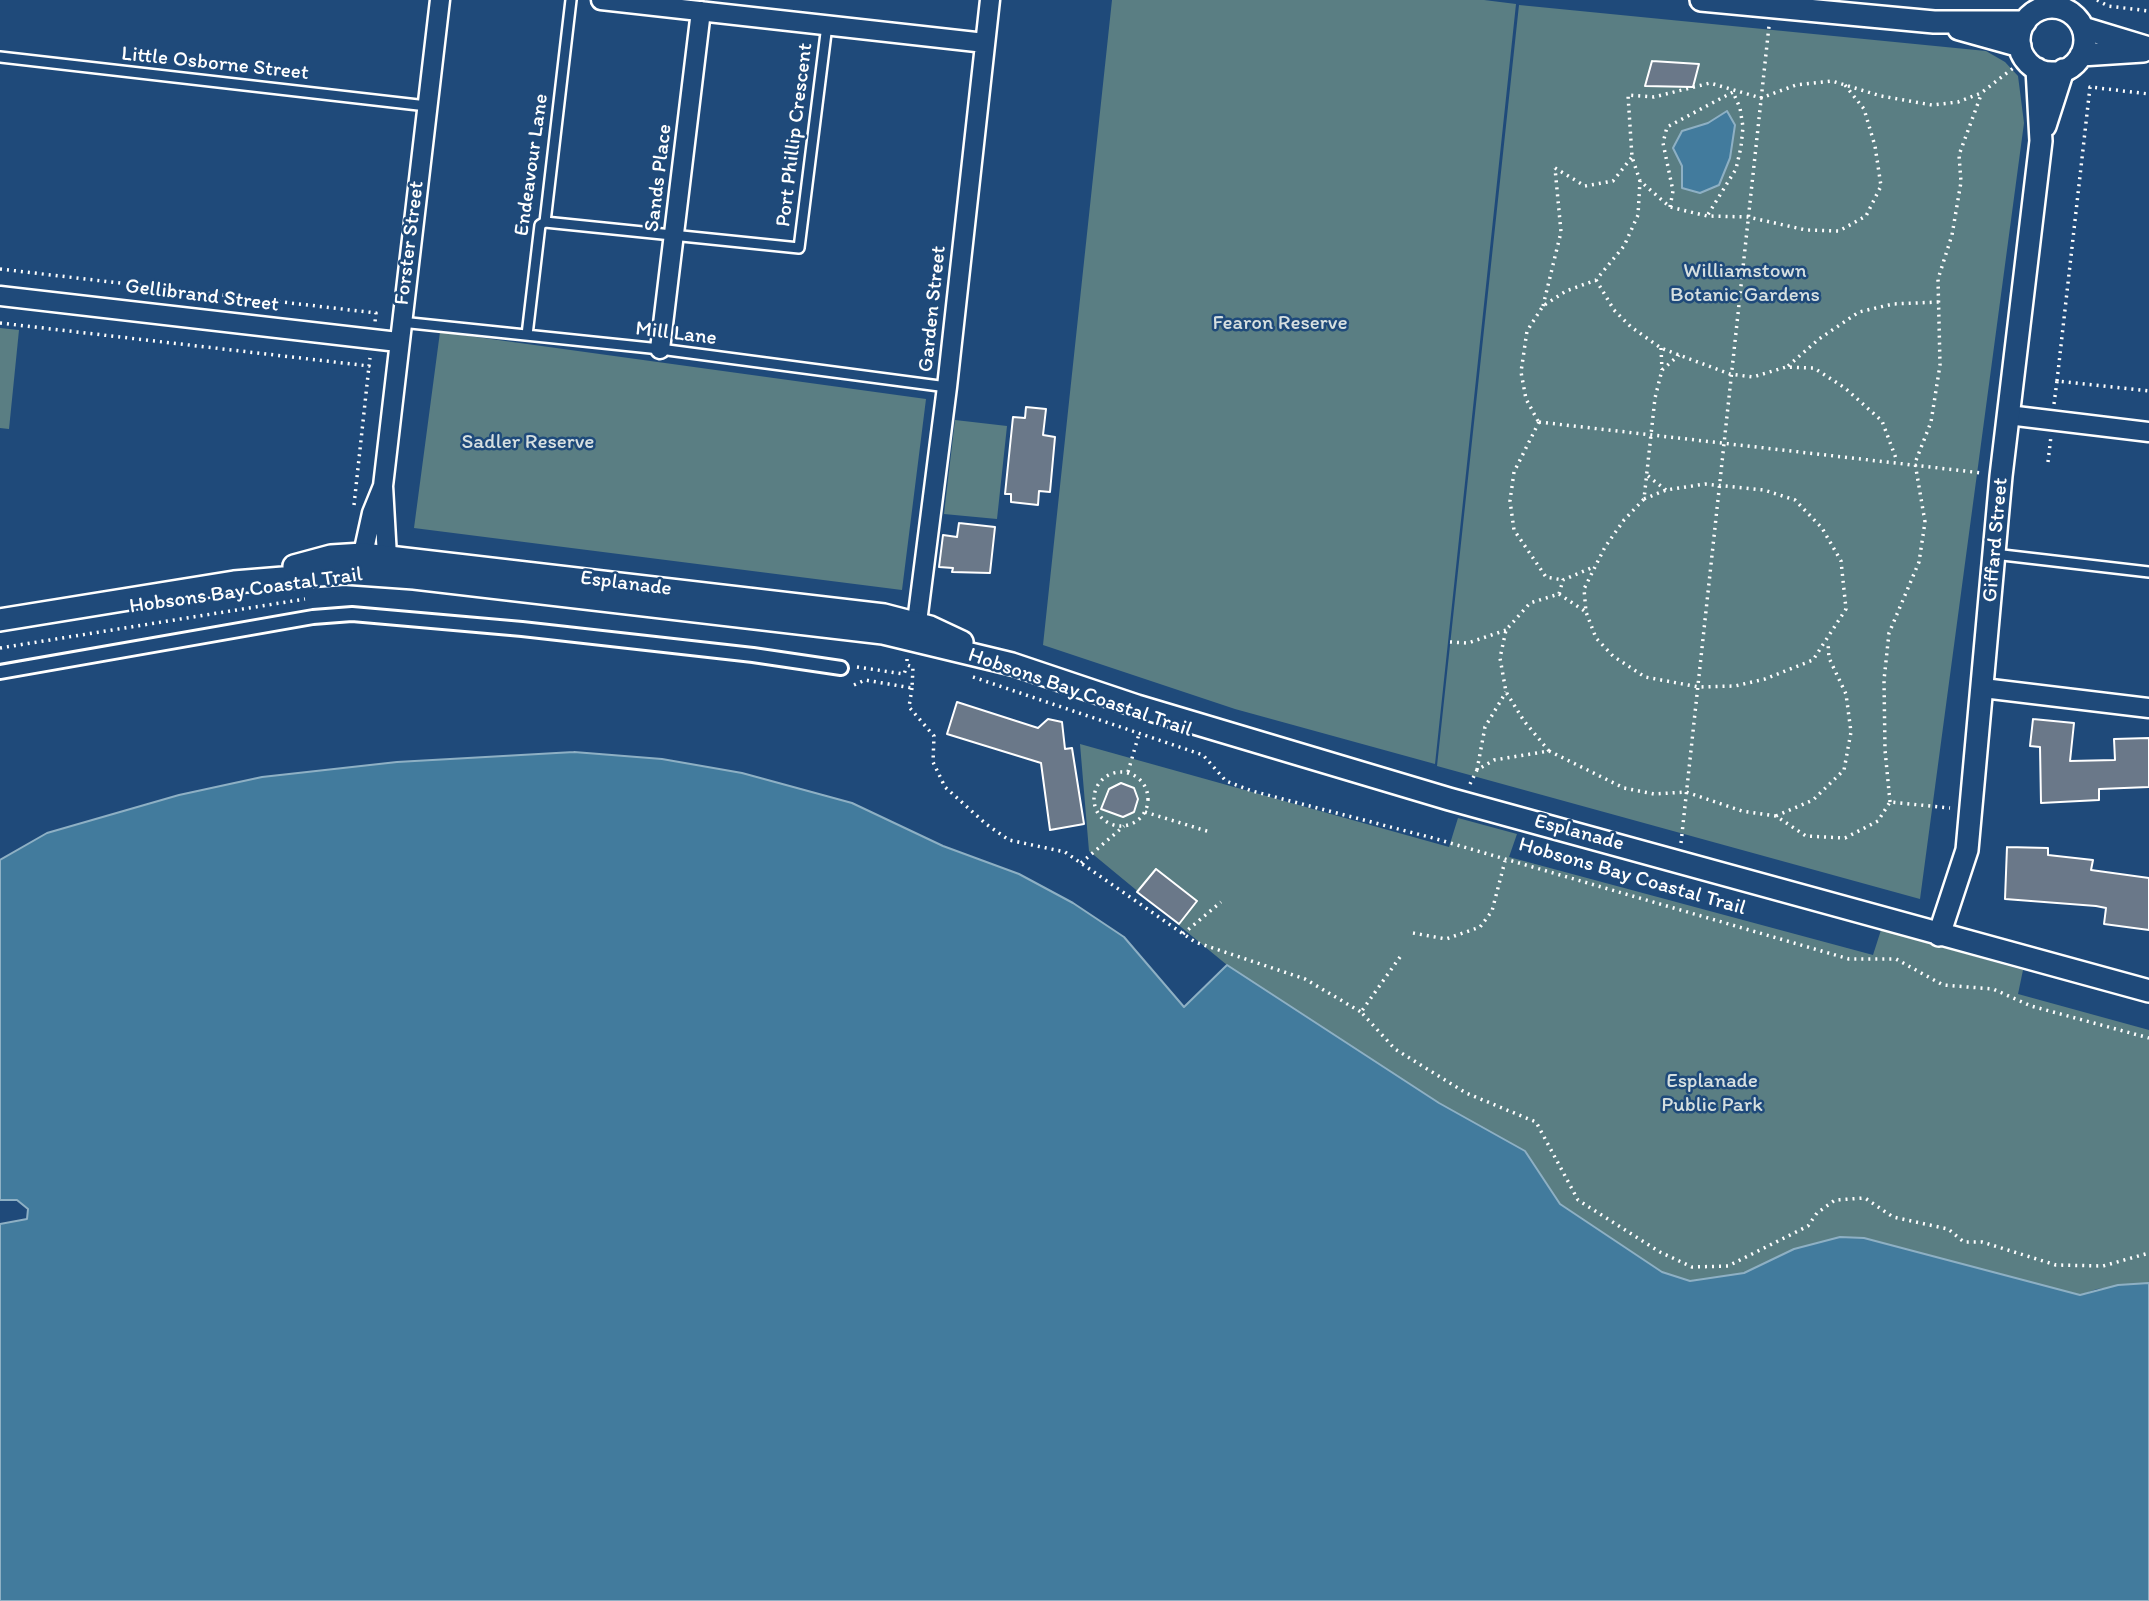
<!DOCTYPE html>
<html>
<head>
<meta charset="utf-8">
<style>
  body { margin:0 }
  canvas { display:block; background:#1f4a7a }
</style>
</head>
<body>
<canvas width="2149" height="1601"></canvas>
<script>
const context = document.querySelector('canvas').getContext('2d');
context.lineJoin = 'round';
function paint(path, color) {
  context.fillStyle = color;
  context.fill(path, 'evenodd');
}
function shape(rows) {
  const path = new Path2D();
  for (const r of rows) {
    if (r.length === 3) {
      path.moveTo(r[0] + r[2], r[1]);
      path.arc(r[0], r[1], r[2], 0, 2 * Math.PI);
      continue;
    }
    path.moveTo(r[0], r[1]);
    for (let i = 2; i < r.length; i += 2) path.lineTo(r[i], r[i + 1]);
  }
  return path;
}
function stroke(path, color, width, dash) {
  context.strokeStyle = color;
  context.lineWidth = width;
  context.lineCap = dash ? 'butt' : 'round';
  context.setLineDash(dash || []);
  context.stroke(path);
}
function drawText(font, color, halo, rows, align = 'center') {
  context.font = font + ' Itim,sans-serif';
  context.lineWidth = 5;
  context.setLineDash([]);
  context.textBaseline = 'middle';
  context.strokeStyle = halo;
  context.fillStyle = color;
  for (const [text, x, y, turn = 0] of rows) {
    context.save();
    context.translate(x, y);
    context.rotate((+turn || 0) * Math.PI / 180);
    context.textAlign = isNaN(turn) ? turn : align;
    if (halo) context.strokeText(text, 0, 0);
    context.fillText(text, 0, 0);
    context.restore();
  }
}
paint(shape([
  [1112,0,1484,0,1516,4,1435,764,1235,709,1043,645],
  [1519,5,1986,51,2005,62,2018,76,2024,123,1920,899,1437,766],
  [0,328,19,330,9,429,0,428],
  [440,332,926,399,902,590,414,528],
  [955,420,1007,426,997,519,944,514],
  [1080,744,1449,847,1458,818,1517,834,1509,857,1873,955,1881,930,2023,970,2018,994,2149,1030,2149,1283,2097,1289,2080,1295,1864,1238,1840,1237,1794,1249,1744,1273,1715,1280,1690,1281,1662,1272,1560,1204,1525,1151,1439,1103,1227,965,1089,851]
]), '#5a7e83');
const water = shape([
  [1727,111,1735,125,1730,158,1719,185,1700,193,1682,188,1682,166,1673,148,1682,131,1708,123,1727,111],
  [574,752,662,759,742,773,852,803,943,846,1019,874,1073,903,1124,937,1184,1007,1227,965,1439,1103,1525,1151,1560,1204,1662,1272,1690,1281,1744,1273,1794,1249,1840,1237,1864,1238,2080,1295,2118,1285,2149,1283,2149,1601,0,1601,0,1224,27,1219,28,1209,17,1200,0,1200,0,860,47,833,179,795,262,777,397,762,574,752]
]);
paint(water, '#427b9d');
stroke(water, '#8eb0c4', 2);
const building = shape([
  [1652,61,1699,64,1693,87,1645,86,1652,61],
  [1026,407,1046,409,1043,435,1055,437,1050,492,1039,491,1038,505,1011,502,1011,494,1005,494,1013,417,1025,418,1026,407],
  [959,523,995,527,990,573,952,572,953,568,939,567,943,535,957,537,959,523],
  [957,702,1038,728,1048,719,1062,722,1065,749,1072,748,1084,824,1050,830,1041,763,947,734,957,702],
  [2033,719,2074,723,2070,761,2115,760,2114,739,2149,738,2149,787,2099,789,2099,800,2041,803,2040,747,2030,746,2033,719],
  [1121,783,1134,788,1138,799,1134,812,1123,817,1101,809,1109,789,1121,783],
  [2007,847,2048,848,2048,855,2093,860,2091,870,2149,878,2149,930,2104,924,2106,908,2096,906,2005,899,2007,847],
  [1156,869,1197,901,1179,924,1137,892,1156,869]
]);
paint(building, '#6a7889');
stroke(building, '#fff', 2);
const service = shape([
  [0,57,427,106],
  [545,222,799,248,827,25],
  [401,322,660,349,947,387],
  [527,335,540,225,545,222,571,0],
  [1994,554,2149,572]
]);
const pedestrian = shape([
  [0,672,313,617,352,614,522,629,753,655,841,668]
]);
const minor = shape([
  [601,0,985,43],
  [0,296,398,342],
  [660,349,701,11],
  [2008,415,2149,432],
  [363,554,372,513,383,486],
  [387,557,383,486,440,0],
  [917,622,947,387,990,0],
  [1983,688,2149,708]
]);
const tertiary = shape([
  [1701,0,1934,22,2025,22],
  [2052,40,33],
  [2083,28,2149,48],
  [1959,29,2020,46],
  [2081,55,2143,51],
  [2045,126,2063,70],
  [294,566,331,556,363,554,884,615,930,627,962,642],
  [0,620,234,582,344,573,414,578,883,633,1012,664,1137,706,1449,799,2149,991],
  [1939,935,1967,850,2001,476,2041,141,2037,69]
]);
stroke(service, '#fff', 14);
stroke(pedestrian, '#fff', 18);
stroke(minor, '#fff', 23);
stroke(tertiary, '#fff', 26);
stroke(shape([
  [2097,0,2108,6,2149,11],
  [1845,85,1864,109,1875,146,1881,186,1866,216,1839,231,1806,230,1748,217,1707,216,1670,207,1640,181,1632,157,1628,95,1654,97,1710,83,1761,98,1796,85,1832,81,1845,85,1881,96,1932,105,1958,102,1981,93,2016,66],
  [1555,168,1585,186,1613,181,1632,157],
  [1670,207,1673,191,1663,143,1667,127,1733,92,1740,108,1743,127,1741,147,1736,169,1707,216],
  [0,269,376,313,375,322],
  [1596,280,1614,310,1631,327,1661,348,1679,355,1730,374,1753,377,1786,367,1814,368,1845,388,1882,421,1897,461],
  [1543,306,1561,232,1555,168],
  [0,323,369,366,370,358],
  [1661,348,1662,370],
  [1788,366,1819,339,1859,312,1893,304,1939,302],
  [2057,381,2090,87,2149,94],
  [2054,404,2057,381,2149,391],
  [1538,421,1526,399,1521,372,1527,331,1543,306,1566,291,1596,280,1624,246,1638,215,1640,181],
  [1539,422,1982,473],
  [1539,422,1514,472,1510,501,1514,530,1546,577,1563,580],
  [2048,462,2051,436],
  [1648,476,1666,490],
  [1644,499,1666,490,1705,484,1764,490,1795,500,1822,528,1841,561,1846,609,1813,660,1765,679,1735,686,1699,687,1645,677,1613,656,1596,638,1586,612,1584,589,1605,547,1624,520,1644,499,1655,398,1662,370,1679,355],
  [354,505,369,366],
  [1559,594,1586,612],
  [1450,642,1468,643,1506,630],
  [0,648,305,599],
  [857,667,904,674,907,666],
  [973,677,1203,755,1226,781,1252,791,1433,838,1849,959,1896,959,1943,985,1993,989,2031,1006,2149,1038],
  [854,685,865,680,912,688,913,667,907,665,907,657],
  [912,688,909,707,934,736,933,762,945,787,986,824,1009,840,1065,852,1195,942,1305,979,1361,1012],
  [1549,751,1524,721,1506,692,1500,658,1506,630,1530,603,1559,594,1563,580,1591,568],
  [1477,770,1485,727,1506,692],
  [1121,799,27],
  [1128,772,1139,734],
  [1470,784,1477,770,1494,760,1549,751,1624,788,1654,794,1686,792,1742,811,1776,816,1806,836,1845,838,1878,821,1890,802,1950,808],
  [1890,802,1885,750,1884,680,1889,633,1919,562,1925,522,1915,463,1931,422,1940,365,1938,279,1952,235,1961,182,1959,155,1981,95],
  [1145,812,1210,832],
  [1776,816,1813,800,1844,770,1851,732,1846,694,1829,658,1828,643],
  [1681,843,1769,26],
  [1081,863,1124,826],
  [1413,933,1446,939,1480,927,1492,911,1505,861],
  [1183,934,1221,902],
  [1400,957,1361,1012,1395,1049,1466,1093,1536,1122,1578,1200,1660,1252,1692,1267,1728,1266,1808,1226,1817,1213,1835,1200,1865,1198,1893,1217,1948,1229,1964,1242,1982,1242,2056,1265,2103,1266,2149,1253]
]), '#fff', 3.5, [2, 5]);
stroke(service, '#1f4a7a', 9);
stroke(pedestrian, '#1f4a7a', 12);
stroke(minor, '#1f4a7a', 18);
stroke(tertiary, '#1f4a7a', 21);
drawText('21px', '#fff', '#1f4a7a', [
  ["Little Osborne Street",215,64,6],
  ["Port Phillip Crescent",795,135,-83],
  ["Endeavour Lane",532,165,-82],
  ["Sands Place",659,178,-83],
  ["Forster Street",410,243,-83],
  ["Gellibrand Street",202,296,7],
  ["Garden Street",933,309,-84],
  ["Mill Lane",676,334,7],
  ["Giffard Street",1996,540,-85],
  ["Esplanade",626,584,7],
  ["Hobsons Bay Coastal Trail",246,591,-8],
  ["Hobsons Bay Coastal Trail",1080,693,19],
  ["Esplanade",1579,833,15],
  ["Hobsons Bay Coastal Trail",1632,877,16]
]);
drawText('21px', '#d6dfe0', '#1f4a7a', [
  ["Williamstown",1745,272],
  ["Botanic Gardens",1745,296],
  ["Fearon Reserve",1280,324],
  ["Sadler Reserve",528,443],
  ["Esplanade",1712,1082],
  ["Public Park",1712,1106]
]);
</script>
</body>
</html>
